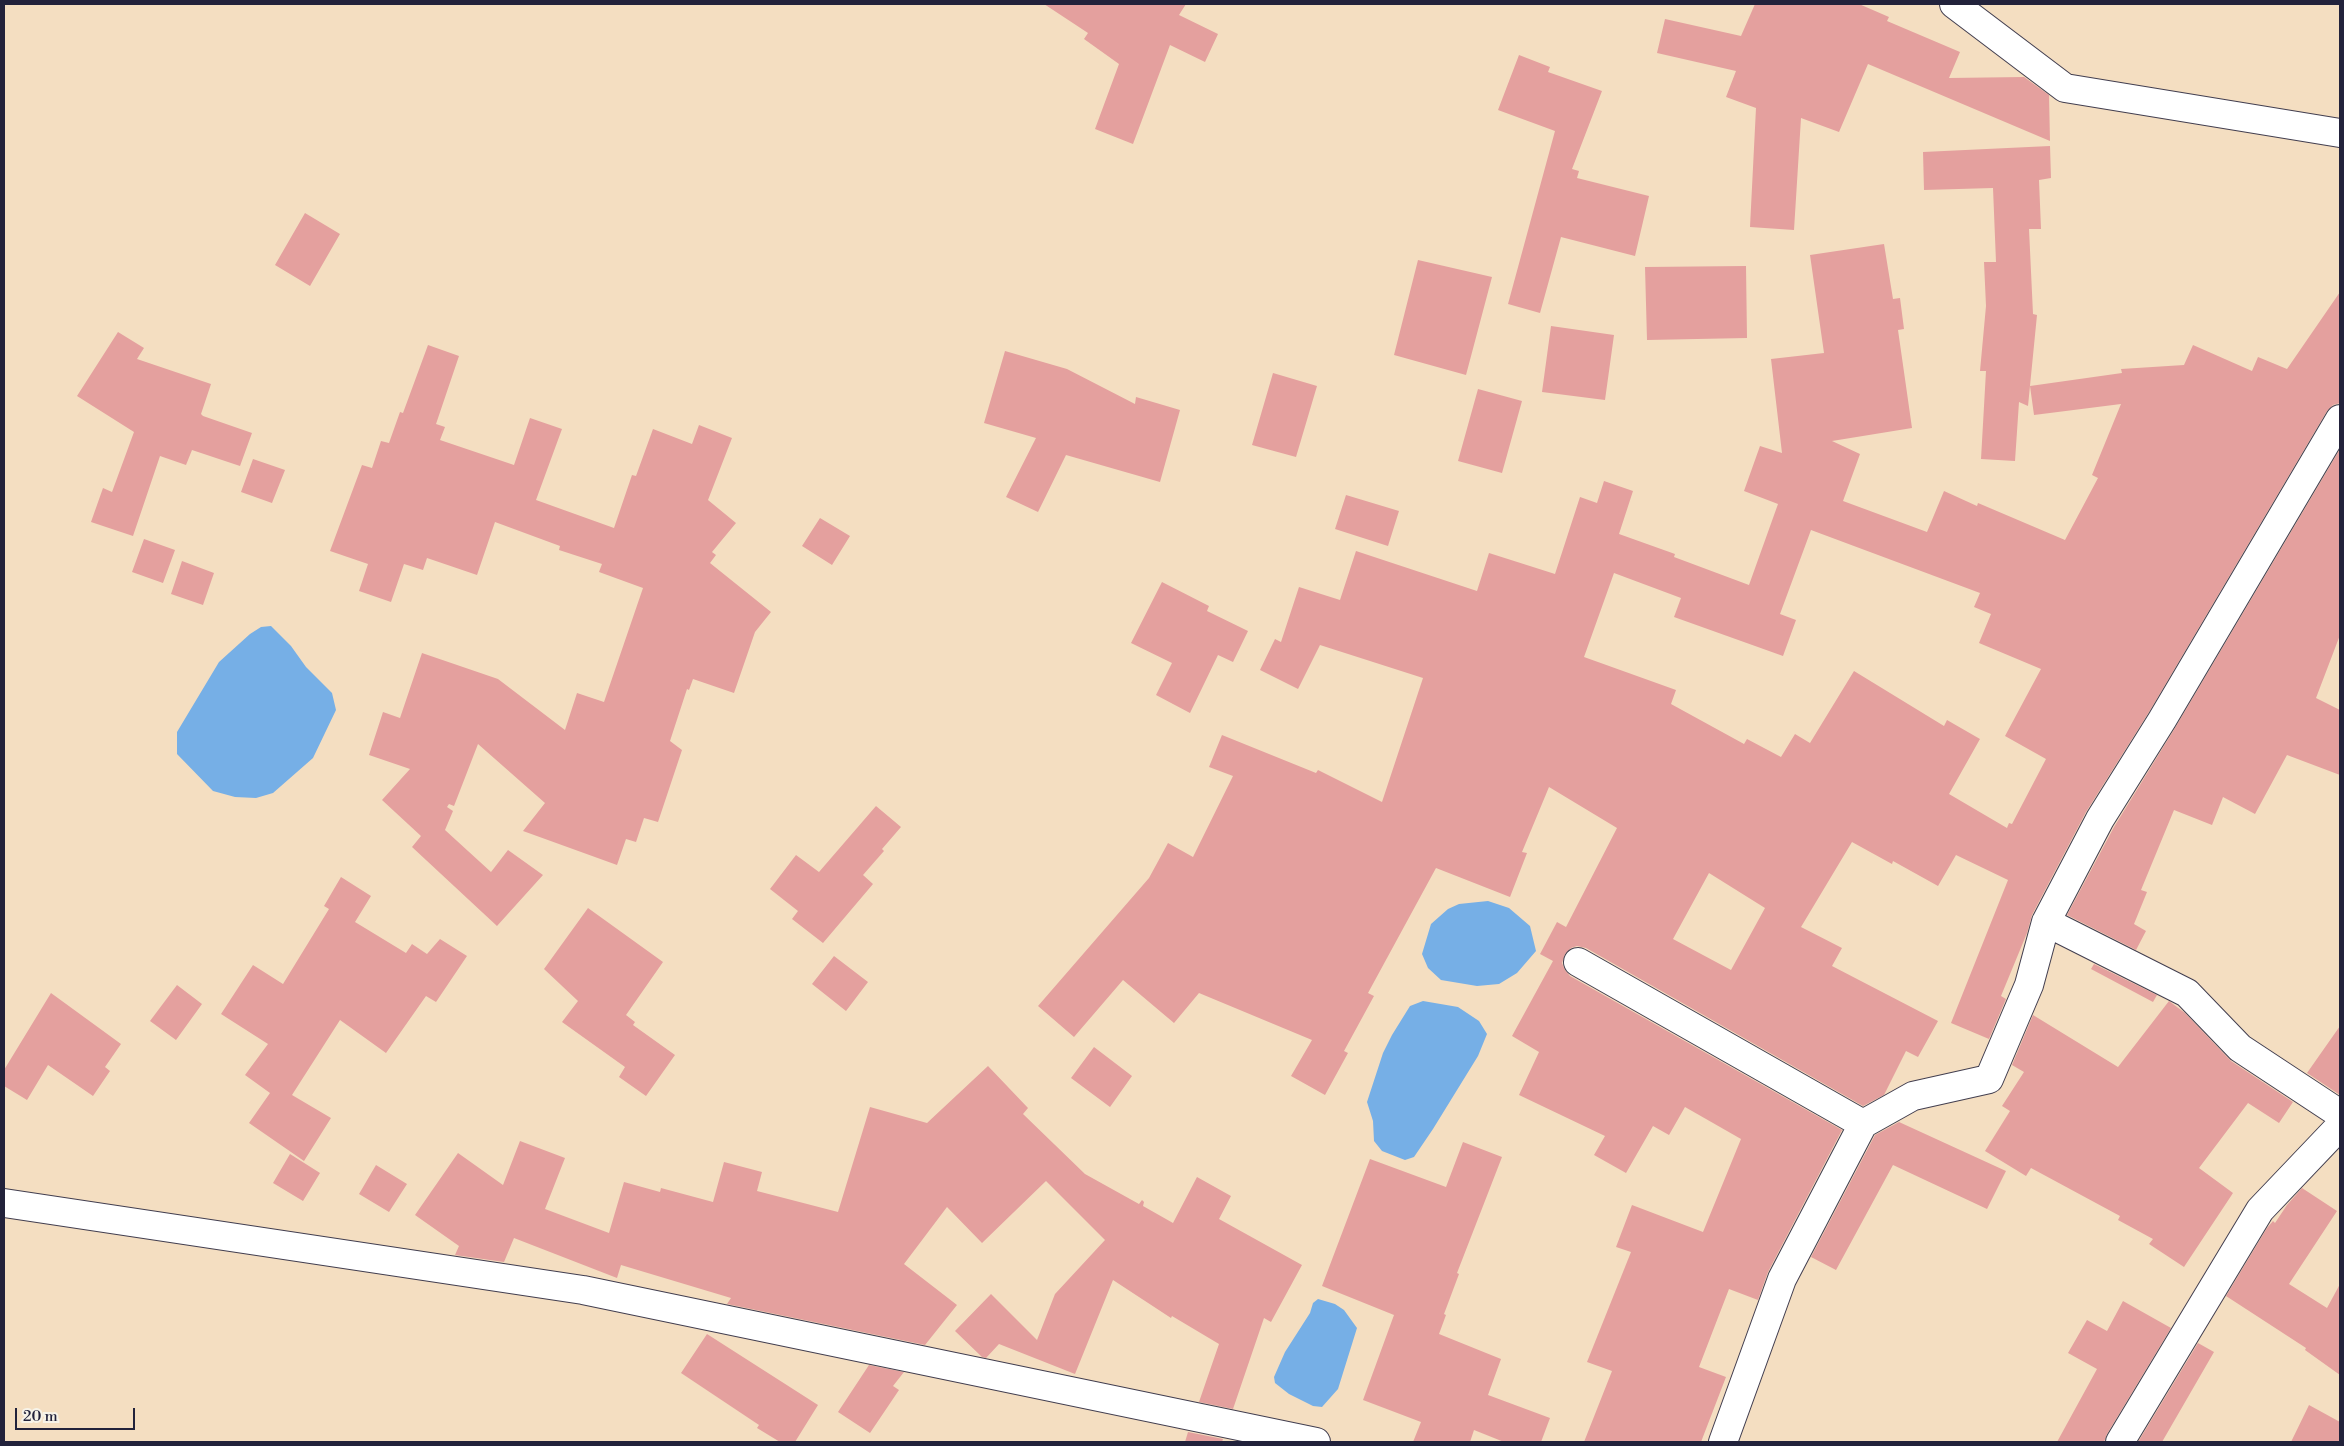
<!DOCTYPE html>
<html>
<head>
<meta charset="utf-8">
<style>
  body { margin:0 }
  #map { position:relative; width:2344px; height:1446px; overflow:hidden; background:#f4dec1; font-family:"Libre Bodoni",serif }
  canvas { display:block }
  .frame { position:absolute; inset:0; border:5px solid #22223b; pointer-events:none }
  .scale { position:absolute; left:15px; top:1408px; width:120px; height:22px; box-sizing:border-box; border:2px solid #22223b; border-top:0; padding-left:6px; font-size:15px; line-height:18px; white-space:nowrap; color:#22223b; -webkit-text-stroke:4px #f7f3e8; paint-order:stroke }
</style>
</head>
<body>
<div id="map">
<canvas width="2344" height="1446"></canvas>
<div class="frame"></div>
<div class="scale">20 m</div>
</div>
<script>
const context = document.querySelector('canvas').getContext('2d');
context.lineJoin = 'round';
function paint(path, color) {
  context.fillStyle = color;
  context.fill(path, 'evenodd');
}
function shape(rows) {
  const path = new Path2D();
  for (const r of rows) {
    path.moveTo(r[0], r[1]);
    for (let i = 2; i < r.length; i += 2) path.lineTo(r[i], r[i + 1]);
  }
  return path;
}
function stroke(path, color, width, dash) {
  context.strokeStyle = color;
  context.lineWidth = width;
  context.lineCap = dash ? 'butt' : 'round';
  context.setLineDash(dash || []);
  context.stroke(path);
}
paint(shape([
  [271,626,291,646,306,667,332,693,336,710,313,758,273,793,256,798,235,797,213,791,177,754,177,732,219,662,250,634,261,627],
  [1488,901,1509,908,1530,926,1536,951,1517,973,1499,984,1477,986,1441,980,1428,968,1422,954,1431,924,1448,909,1459,904],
  [1423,1001,1458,1007,1479,1021,1487,1034,1478,1056,1433,1129,1414,1157,1405,1160,1382,1151,1374,1141,1373,1121,1367,1102,1383,1053,1392,1035,1410,1006],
  [1318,1299,1335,1304,1344,1310,1357,1328,1338,1389,1322,1407,1313,1406,1289,1394,1275,1383,1274,1377,1285,1352,1310,1313,1313,1303]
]), '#76afe6');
paint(shape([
  [1044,4,1186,4,1179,15,1218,34,1205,62,1170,45,1133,144,1095,129,1119,64,1084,39,1088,33],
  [1755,4,1859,4,1889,17,1887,21,1960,52,1949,78,2024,77,2049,95,2050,141,1868,64,1839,132,1801,118,1794,230,1750,227,1756,108,1726,97,1736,71,1657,53,1665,19,1741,36],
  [1519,55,1550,67,1548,72,1602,91,1572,169,1579,171,1577,178,1649,196,1635,256,1561,237,1540,313,1508,304,1555,131,1498,110],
  [2050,146,2051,178,2039,180,2041,229,2029,229,2033,314,2037,315,2028,406,2019,402,2015,461,1981,459,1986,371,1980,371,1986,306,1984,262,1996,262,1993,188,1924,190,1923,152],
  [305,213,340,234,310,286,275,265],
  [1884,244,1893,299,1900,298,1904,329,1898,330,1912,428,1832,441,1860,454,1843,501,1927,532,1944,491,1977,506,1978,503,2065,540,2098,478,2092,475,2121,404,2034,415,2030,386,2122,373,2121,369,2184,365,2193,345,2252,371,2258,357,2287,369,2340,292,2340,403,2333,405,2327,411,2149,712,2086,812,2032,915,2027,933,2001,996,2006,999,1989,1039,1951,1023,2008,880,1956,855,1938,886,1893,861,1892,864,1852,842,1801,927,1842,948,1832,966,1938,1021,1918,1057,1906,1051,1884,1095,1863,1106,1586,948,1577,946,1571,948,1565,954,1562,963,1565,970,1570,976,1842,1130,1768,1272,1758,1300,1729,1289,1699,1367,1726,1377,1701,1442,1584,1442,1612,1371,1587,1362,1631,1252,1616,1247,1632,1205,1703,1232,1741,1139,1685,1107,1669,1135,1653,1126,1626,1173,1594,1155,1605,1136,1519,1095,1539,1052,1512,1036,1553,961,1540,954,1557,922,1566,927,1617,828,1549,787,1522,852,1527,853,1510,897,1436,868,1368,993,1374,996,1344,1051,1348,1053,1325,1095,1291,1076,1312,1040,1199,993,1174,1023,1123,980,1074,1037,1038,1006,1149,878,1168,843,1193,857,1233,776,1209,767,1222,735,1316,773,1318,770,1382,802,1423,678,1320,645,1298,689,1260,670,1275,639,1281,642,1299,587,1340,600,1356,551,1477,591,1489,553,1555,574,1580,497,1597,503,1604,481,1633,491,1619,534,1675,554,1674,557,1749,585,1778,504,1744,491,1760,446,1782,453,1771,359,1824,353,1810,255],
  [1811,530,1980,593,1974,607,1991,614,1979,643,2041,669,2005,736,2046,759,2012,824,2009,823,2007,828,1949,794,1980,739,1947,720,1944,726,1854,671,1810,743,1795,734,1781,757,1747,739,1744,744,1671,704,1676,690,1584,657,1614,573,1681,598,1674,617,1783,656,1796,620,1780,614],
  [1709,873,1765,908,1731,970,1673,939],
  [1418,260,1492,277,1466,375,1394,355],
  [1746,266,1747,338,1647,340,1645,267],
  [1551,326,1614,335,1605,400,1542,392],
  [118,332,144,348,137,359,211,384,201,414,203,416,252,433,240,466,192,450,186,465,160,456,133,536,91,522,103,488,112,492,134,432,77,396],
  [428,345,459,356,436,424,445,427,440,440,514,465,530,418,562,429,536,500,614,528,632,475,636,476,653,429,692,444,699,425,732,438,708,500,736,523,712,552,716,555,710,563,771,612,755,632,734,693,693,679,689,690,687,689,670,741,682,750,658,822,644,818,636,842,626,839,617,865,523,831,545,803,478,744,454,806,449,804,447,807,453,811,445,830,491,872,508,850,543,875,497,926,412,847,421,836,382,800,410,769,369,755,383,712,400,718,422,653,498,679,565,730,577,693,604,702,643,588,599,572,602,564,559,550,560,546,495,522,477,575,427,558,423,570,404,564,391,602,359,591,368,564,330,551,362,465,372,468,381,441,389,443,400,412,403,413],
  [1005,351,1067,369,1135,404,1136,397,1180,410,1160,482,1066,455,1038,512,1006,497,1036,438,984,423],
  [1273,373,1317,386,1296,457,1252,445],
  [1478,389,1522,401,1502,473,1458,461],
  [2340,449,2340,635,2316,698,2340,710,2340,775,2287,755,2255,814,2223,797,2212,825,2174,810,2141,890,2147,892,2134,924,2146,931,2136,950,2067,915,2114,827,2175,728],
  [253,459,285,470,272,503,241,492],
  [1346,495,1399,511,1388,546,1335,529],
  [820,518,850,536,832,565,802,546],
  [144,539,175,550,163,583,132,572],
  [182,561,214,573,203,605,171,594],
  [1162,582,1209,606,1207,611,1248,631,1233,662,1218,655,1190,713,1156,695,1172,663,1131,643],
  [876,806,901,827,882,849,884,851,863,875,873,884,823,943,792,919,798,911,770,889,796,855,819,872],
  [341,877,371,896,355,922,406,953,412,944,427,954,440,939,467,956,436,1002,426,996,386,1053,340,1020,292,1095,331,1118,304,1161,249,1123,270,1093,245,1075,268,1044,221,1014,253,965,283,984,329,909,324,906],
  [588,908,663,962,626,1015,635,1022,633,1025,675,1055,646,1096,619,1077,625,1067,562,1022,578,1001,544,969],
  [834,956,868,982,846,1011,812,984],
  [2094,964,2157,995,2153,1002,2091,969],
  [177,985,202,1004,176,1040,150,1021],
  [51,993,121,1044,105,1067,110,1071,93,1096,48,1065,27,1100,4,1086,4,1070],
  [2169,1001,2185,1013,2231,1061,2293,1102,2279,1123,2248,1103,2199,1168,2233,1193,2184,1267,2149,1244,2153,1239,2118,1220,2120,1216,2031,1168,2026,1176,1985,1151,2010,1111,2002,1106,2024,1072,2012,1065,2033,1015,2118,1067],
  [2340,1026,2340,1095,2307,1073],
  [1094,1047,1132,1076,1110,1107,1071,1078],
  [988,1066,1028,1108,1023,1114,1085,1174,1139,1204,1142,1200,1144,1202,1143,1206,1173,1223,1197,1177,1231,1196,1219,1219,1302,1265,1271,1322,1264,1318,1233,1409,1199,1402,1219,1344,1172,1316,1171,1318,1113,1280,1075,1374,999,1344,986,1358,982,1357,955,1331,991,1294,1037,1340,1055,1294,1105,1240,1046,1181,982,1243,947,1207,904,1264,957,1305,925,1345,727,1304,731,1298,621,1265,617,1278,514,1238,504,1262,455,1255,459,1246,415,1215,458,1153,503,1185,520,1141,565,1158,545,1209,609,1233,624,1182,660,1192,661,1188,713,1202,724,1162,762,1172,757,1191,838,1212,870,1107,927,1123],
  [1899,1122,2006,1171,1987,1209,1893,1165,1836,1270,1811,1257,1875,1135],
  [1463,1142,1502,1157,1457,1273,1459,1274,1444,1314,1446,1315,1439,1334,1501,1359,1488,1395,1550,1418,1541,1442,1504,1442,1474,1430,1470,1442,1413,1442,1421,1422,1363,1400,1394,1315,1322,1286,1370,1159,1446,1187],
  [290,1154,320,1173,303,1201,273,1183],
  [376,1165,407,1184,389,1212,359,1194],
  [2302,1188,2337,1211,2289,1284,2327,1308,2340,1284,2340,1375,2305,1350,2306,1348,2226,1296,2267,1228,2273,1221,2275,1223,2287,1205],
  [2123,1301,2171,1328,2107,1434,2104,1442,2057,1442,2097,1369,2068,1353,2087,1320,2107,1331],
  [707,1334,818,1405,795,1442,780,1442,757,1428,759,1425,681,1373],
  [2198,1343,2214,1352,2162,1442,2138,1442],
  [869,1365,904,1372,893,1386,899,1390,870,1433,838,1412],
  [2309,1405,2340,1422,2340,1442,2291,1442],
  [1188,1432,1223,1439,1222,1442,1185,1442]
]), '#e4a09e');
const street = shape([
  [2340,419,2162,720,2100,819,2046,922,2187,993,2240,1048,2340,1114],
  [1578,962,1863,1124],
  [1723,1442,1782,1279,1863,1124,1913,1096,1989,1079,2029,985,2046,922],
  [2120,1442,2260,1210,2340,1126]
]);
const secondary = shape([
  [1954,4,2065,88,2340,133],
  [4,1203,583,1290,1316,1442]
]);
stroke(street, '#423e4f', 30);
stroke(secondary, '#423e4f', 30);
stroke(street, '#fff', 28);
stroke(secondary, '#fff', 28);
</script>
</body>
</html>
